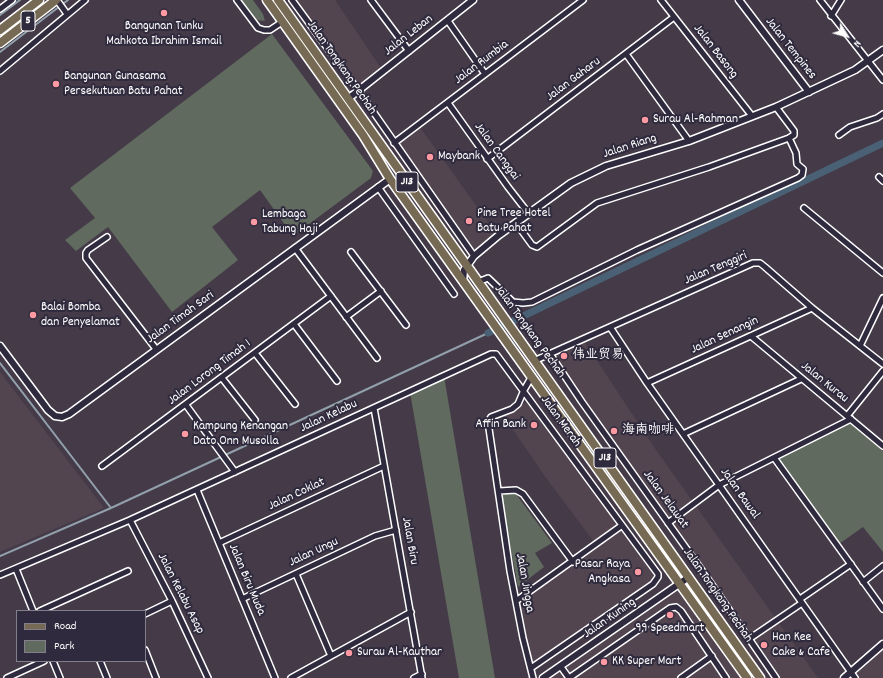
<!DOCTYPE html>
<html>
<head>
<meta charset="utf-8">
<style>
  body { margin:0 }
  #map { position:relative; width:883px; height:678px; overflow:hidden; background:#443a48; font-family:Dekko,sans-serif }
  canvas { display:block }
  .legend { position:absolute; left:16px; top:610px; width:130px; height:52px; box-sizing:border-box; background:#2f2a3d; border:1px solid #827f8b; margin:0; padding:5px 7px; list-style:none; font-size:12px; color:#fff }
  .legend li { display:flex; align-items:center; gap:8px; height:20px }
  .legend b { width:20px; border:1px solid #827f8b }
  .north { position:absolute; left:827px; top:16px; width:40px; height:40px; -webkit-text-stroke:3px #2f2a3d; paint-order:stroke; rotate:127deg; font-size:11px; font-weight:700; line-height:16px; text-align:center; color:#fff }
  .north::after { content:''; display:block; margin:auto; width:14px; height:18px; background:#fff; clip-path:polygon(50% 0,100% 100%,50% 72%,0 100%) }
</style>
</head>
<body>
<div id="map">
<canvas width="883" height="678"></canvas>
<ul class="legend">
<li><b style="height:5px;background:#776a54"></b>Road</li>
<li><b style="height:11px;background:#606a5e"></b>Park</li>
</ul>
<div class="north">N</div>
</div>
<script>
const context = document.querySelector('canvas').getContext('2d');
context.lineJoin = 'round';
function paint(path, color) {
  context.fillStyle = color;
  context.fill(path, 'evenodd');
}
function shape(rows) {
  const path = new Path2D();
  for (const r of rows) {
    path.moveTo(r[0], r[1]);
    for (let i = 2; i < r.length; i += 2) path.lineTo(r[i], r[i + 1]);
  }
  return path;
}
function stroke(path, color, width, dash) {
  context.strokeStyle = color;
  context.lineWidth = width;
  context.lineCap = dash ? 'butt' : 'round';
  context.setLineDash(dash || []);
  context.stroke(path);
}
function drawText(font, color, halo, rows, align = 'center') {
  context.font = font + ' Dekko,"LXGW WenKai TC",sans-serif';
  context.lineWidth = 4;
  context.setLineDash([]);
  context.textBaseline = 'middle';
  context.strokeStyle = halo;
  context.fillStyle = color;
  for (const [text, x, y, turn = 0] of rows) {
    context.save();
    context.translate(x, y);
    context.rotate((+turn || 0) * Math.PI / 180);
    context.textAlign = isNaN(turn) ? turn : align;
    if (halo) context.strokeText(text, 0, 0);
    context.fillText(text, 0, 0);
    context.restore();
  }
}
paint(shape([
  [290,0,335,0,385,74,359,95],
  [417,123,500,239,476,259,469,255,391,143],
  [582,338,654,447,818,678,774,678,704,577,586,412,547,353],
  [0,372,104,508,0,552],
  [533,399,660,578,654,586,529,672,513,600,594,542,544,475,503,415],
  [679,589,742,678,550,678,561,671],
  [883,649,883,678,850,678,856,674]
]), '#524550');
paint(shape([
  [240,0,253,0,263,14,265,21,256,20],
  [272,34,373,171,371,178,293,236,260,190,212,227,238,260,172,312,108,227,76,251,65,240,95,218,70,188],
  [444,376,495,678,459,678,410,392],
  [850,422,883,451,883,552,863,527,839,544,778,458],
  [513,490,552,543,535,553,544,567,518,587,501,496]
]), '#606a5e');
stroke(shape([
  [0,15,20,0],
  [0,52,68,0],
  [0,363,111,508],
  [0,556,111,508,488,333]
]), '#92a0ac', 2);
stroke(shape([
  [488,333,883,143]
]), '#4a6175', 7);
const minor = shape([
  [57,0,67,14],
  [237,0,258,28,264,30,270,30,282,22],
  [292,0,358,90,474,256],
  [371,0,409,51],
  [661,0,752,116],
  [820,0,883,80],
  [0,9,12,0],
  [831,16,841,0],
  [448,21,485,74],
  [626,54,689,141],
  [0,71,85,0],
  [448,103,508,187,529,214],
  [839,135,850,127,877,118,883,114],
  [394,143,583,0],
  [487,159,674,17],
  [879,177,883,181],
  [378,187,454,294],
  [804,208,883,273],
  [516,223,532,245,537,247,597,203,709,167,789,138,794,135,794,131,776,107],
  [107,237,88,250,86,253,86,258,156,349],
  [295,248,377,358],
  [351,252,406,325],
  [478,282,488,278,513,302,523,303,532,302,637,250,798,178,802,175,803,169,797,164,796,153,789,138],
  [346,317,381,291],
  [294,324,337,381],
  [610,327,647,383,855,678],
  [751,336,883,446],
  [860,346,883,298],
  [255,353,295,404],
  [550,354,582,402,706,576,776,678],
  [536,360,753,263,760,263,765,267,812,308,883,364],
  [532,376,524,390,518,404,512,409,491,417,488,422,510,571,523,638,533,678],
  [222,378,255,420],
  [647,383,812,308],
  [186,405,235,472],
  [374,408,422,678],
  [847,416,883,371],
  [683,434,801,379],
  [775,459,883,609],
  [102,466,331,296],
  [197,490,275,678],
  [499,491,516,490,523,494,573,562],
  [130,520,172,601,208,678],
  [668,523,719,485,851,419],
  [219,543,384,466],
  [16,569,33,611],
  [296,574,331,656],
  [0,575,130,520,491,354,496,354,658,574,658,577,653,584,531,668],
  [863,582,883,566],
  [242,599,375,536,396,530],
  [800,599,851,564],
  [516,601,621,526],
  [40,611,128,571],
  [145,614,172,601],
  [749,639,802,603],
  [145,650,156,678],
  [53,661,60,678],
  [100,661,107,678],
  [561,667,569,678],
  [7,678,44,661],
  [291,678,411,612],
  [414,678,422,674],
  [569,678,670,608,676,607,681,611,726,678],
  [681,678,712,656]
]);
const tertiary = shape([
  [739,0,809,92],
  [349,98,473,0],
  [463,282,464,270,474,256,499,235,571,183,606,166,689,141,776,107,855,70,883,50],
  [0,346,48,410,55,416,62,417,69,414,390,179],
  [543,678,689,577],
  [844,678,883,644]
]);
const primary = shape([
  [267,0,363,135,390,179,747,678],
  [278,0,760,678],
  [0,30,39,0],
  [0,43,56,0]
]);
stroke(minor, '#fff', 8);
stroke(tertiary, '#fff', 9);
stroke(primary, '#fff', 11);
stroke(minor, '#2f2a3d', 5);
stroke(tertiary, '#2f2a3d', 6);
stroke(primary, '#776a54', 8);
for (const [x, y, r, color] of [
  [164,13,4,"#ff9aa2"],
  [56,84,4,"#ff9aa2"],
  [645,120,4,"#ff9aa2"],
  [430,157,4,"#ff9aa2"],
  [469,221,4,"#ff9aa2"],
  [254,222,4,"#ff9aa2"],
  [33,315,4,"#ff9aa2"],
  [564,356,4,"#ff9aa2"],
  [534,425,4,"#ff9aa2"],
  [614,431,4,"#ff9aa2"],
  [185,434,4,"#ff9aa2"],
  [638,572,4,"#ff9aa2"],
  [670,615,4,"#ff9aa2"],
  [764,645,4,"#ff9aa2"],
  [349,653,4,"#ff9aa2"],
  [604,662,4,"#ff9aa2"]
]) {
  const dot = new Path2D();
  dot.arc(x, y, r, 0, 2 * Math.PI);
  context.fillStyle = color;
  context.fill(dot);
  stroke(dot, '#2f2a3d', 1.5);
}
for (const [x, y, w] of [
  [28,21,14],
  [407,182,22],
  [605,458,22]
]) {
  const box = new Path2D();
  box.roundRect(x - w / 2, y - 10, w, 20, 3);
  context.fillStyle = '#2f2a3d';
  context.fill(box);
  stroke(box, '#fff', 1);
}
drawText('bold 12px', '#fff', null, [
  ["5",28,21],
  ["J13",407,182],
  ["J13",605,458]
]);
drawText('13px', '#fff', '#2f2a3d', [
  ["Bangunan Tunku",164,27,"center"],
  ["Mahkota Ibrahim Ismail",164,42,"center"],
  ["Bangunan Gunasama",64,77],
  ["Persekutuan Batu Pahat",64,92],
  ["Surau Al-Rahman",653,120],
  ["Maybank",438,157],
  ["Pine Tree Hotel",477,214],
  ["Batu Pahat",477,229],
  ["Lembaga",262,215],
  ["Tabung Haji",262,230],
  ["Balai Bomba",41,308],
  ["dan Penyelamat",41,323],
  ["伟业贸易",572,356],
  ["Affin Bank",526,425,"right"],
  ["Kampung Kenangan",193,427],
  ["Dato Onn Musolla",193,442],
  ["海南咖啡",622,431],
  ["Pasar Raya",630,565,"right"],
  ["Angkasa",630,580,"right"],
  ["99 Speedmart",670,629,"center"],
  ["Han Kee",772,638],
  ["Cake & Cafe",772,653],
  ["Surau Al-Kauthar",357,653],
  ["KK Super Mart",612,662]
], 'left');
drawText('13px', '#fff', '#2f2a3d', [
  ["Jalan Leban",409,36,-38],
  ["Jalan Tempines",790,49,52],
  ["Jalan Basong",715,52,52],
  ["Jalan Rumbia",482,63,-37],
  ["Jalan Tongkang Pechah",341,68,55],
  ["Jalan Gaharu",574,80,-37],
  ["Jalan Riang",630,147,-18],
  ["Jalan Canggai",496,152,54],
  ["Jalan Tenggiri",716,269,-23],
  ["Jalan Timah Sari",181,318,-36],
  ["Jalan Tongkang Pechah",529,332,54],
  ["Jalan Senangin",725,336,-25],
  ["Jalan Lorong Timah 1",210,373,-37],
  ["Jalan Kurau",824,383,39],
  ["Jalan Kelabu",329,417,-25],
  ["Jalan Merah",560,422,54],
  ["Jalan Bawal",739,494,55],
  ["Jalan Coklat",297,495,-25],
  ["Jalan Jelawat",665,500,54],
  ["Jalan Biru",409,541,80],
  ["Jalan Ungu",314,553,-25],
  ["Jalan Biru Muda",246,580,67],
  ["Jalan Jingga",524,583,80],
  ["Jalan Kelabu Asap",180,594,63],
  ["Jalan Tongkang Pechah",717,596,55],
  ["Jalan Kuning",610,619,-35]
]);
</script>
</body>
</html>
